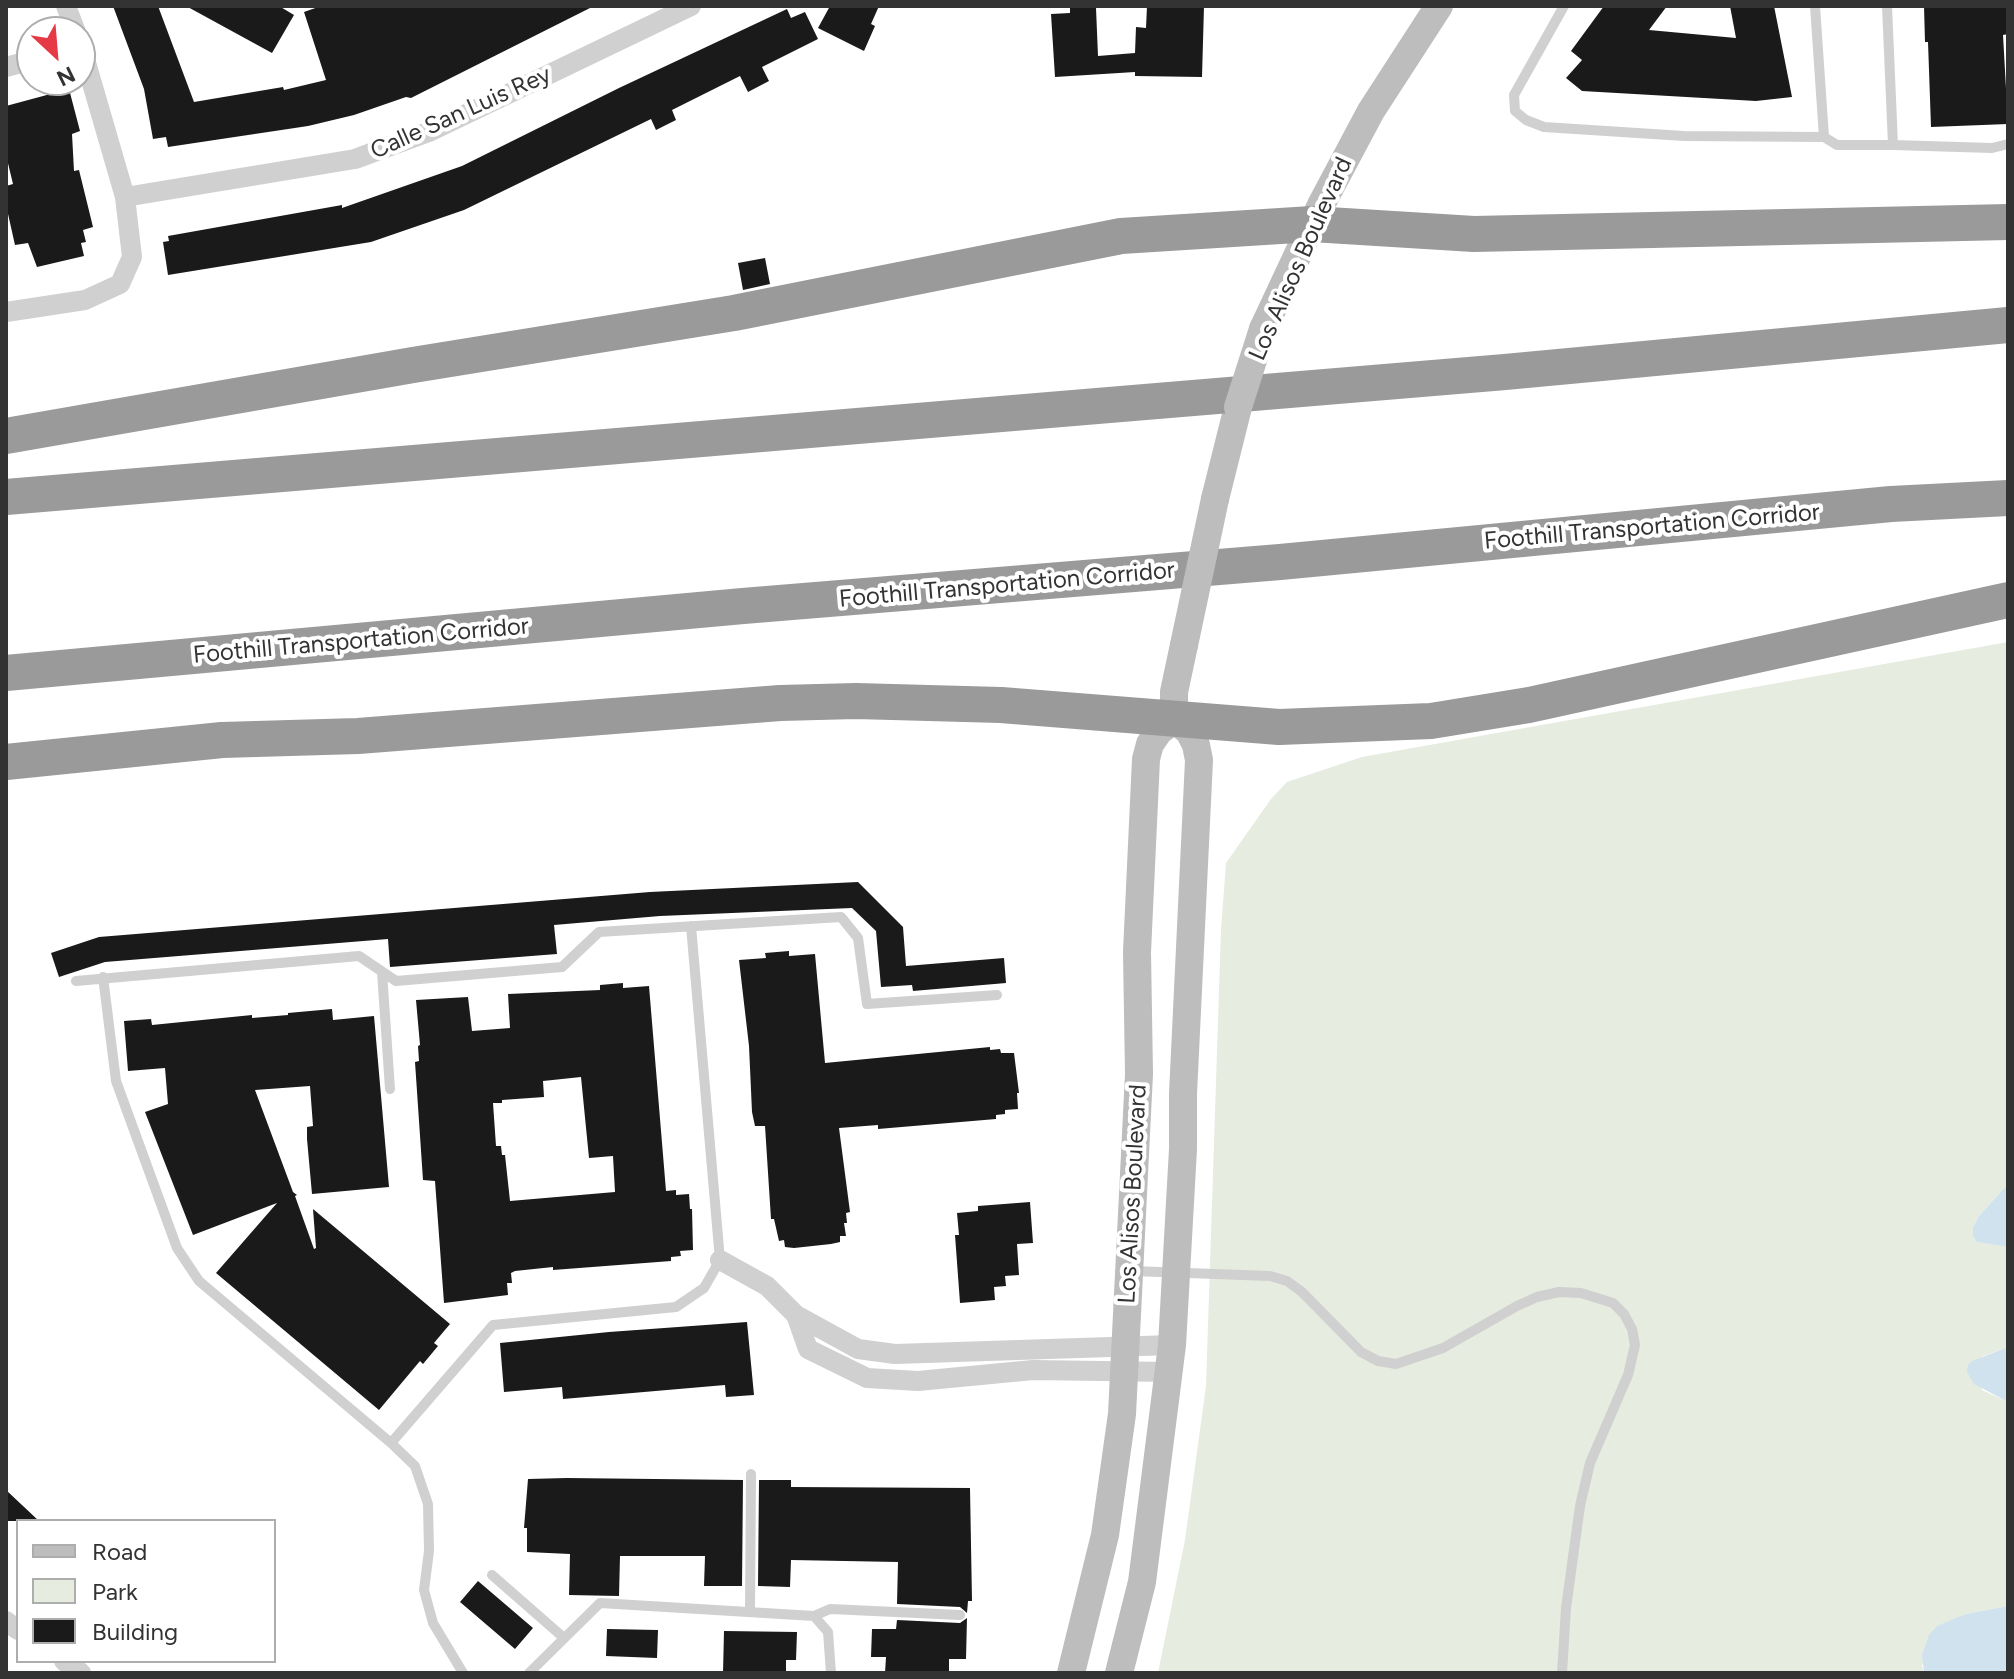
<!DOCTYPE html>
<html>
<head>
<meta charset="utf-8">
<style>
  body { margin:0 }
  #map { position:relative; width:2014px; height:1679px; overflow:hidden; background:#fff; font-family:Figtree,sans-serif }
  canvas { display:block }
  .frame { position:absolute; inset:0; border:8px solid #333; pointer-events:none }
  .legend { position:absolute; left:16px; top:1519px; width:260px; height:144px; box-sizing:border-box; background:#fff; border:2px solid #adadad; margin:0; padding:10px 14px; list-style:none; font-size:24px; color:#333 }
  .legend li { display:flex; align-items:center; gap:16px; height:40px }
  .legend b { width:40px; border:2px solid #adadad }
  .north { position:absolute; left:16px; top:16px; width:80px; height:80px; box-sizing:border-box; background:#fff; border:2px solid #adadad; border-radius:50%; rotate:154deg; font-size:22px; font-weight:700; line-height:32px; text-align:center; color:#333 }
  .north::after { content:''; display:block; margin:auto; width:28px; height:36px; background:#e63946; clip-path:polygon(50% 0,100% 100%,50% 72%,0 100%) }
</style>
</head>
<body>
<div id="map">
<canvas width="2014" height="1679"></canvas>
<div class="frame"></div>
<ul class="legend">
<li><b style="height:10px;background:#bdbdbd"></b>Road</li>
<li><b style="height:22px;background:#e6ecdf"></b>Park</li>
<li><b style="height:22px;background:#1a1a1a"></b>Building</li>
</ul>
<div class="north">N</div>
</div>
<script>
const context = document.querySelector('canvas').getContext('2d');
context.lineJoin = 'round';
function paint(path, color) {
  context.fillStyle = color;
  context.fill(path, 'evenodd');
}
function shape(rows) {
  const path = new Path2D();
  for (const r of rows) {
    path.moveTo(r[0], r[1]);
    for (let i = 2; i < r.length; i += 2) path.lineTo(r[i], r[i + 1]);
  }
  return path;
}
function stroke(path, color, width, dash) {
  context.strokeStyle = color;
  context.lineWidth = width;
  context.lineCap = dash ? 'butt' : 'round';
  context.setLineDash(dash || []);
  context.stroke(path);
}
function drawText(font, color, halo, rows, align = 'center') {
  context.font = font + ' Figtree,sans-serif';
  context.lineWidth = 8;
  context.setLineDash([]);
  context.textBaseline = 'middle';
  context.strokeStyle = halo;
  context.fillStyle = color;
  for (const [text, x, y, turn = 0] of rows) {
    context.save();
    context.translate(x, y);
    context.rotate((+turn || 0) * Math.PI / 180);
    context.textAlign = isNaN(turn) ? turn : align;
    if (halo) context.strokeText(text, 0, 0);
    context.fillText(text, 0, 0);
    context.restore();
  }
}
paint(shape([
  [2008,642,2008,1184,1979,1216,1973,1227,1973,1236,1978,1242,2008,1247,2008,1347,1981,1357,1982,1390,2008,1402,2008,1606,1966,1614,1922,1665,1924,1673,1158,1673,1185,1540,1206,1386,1221,930,1226,863,1271,799,1287,782,1362,757]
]), '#e6ecdf');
paint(shape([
  [2008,1184,2008,1247,1977,1242,1973,1236,1973,1227,1979,1216],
  [2008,1347,2008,1402,1974,1384,1967,1372,1968,1365,1972,1361],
  [2008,1606,2008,1673,1924,1673,1922,1655,1929,1635,1937,1626,1966,1614]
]), '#cfe2ee');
paint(shape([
  [113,6,158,6,194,102,283,87,284,90,326,80,304,12,321,6,594,6,411,98,406,97,354,115,308,126,168,147,166,137,153,139,144,89],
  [186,6,279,6,294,15,272,53],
  [830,6,879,6,871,24,875,26,864,51,818,28],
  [1070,6,1096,8,1098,56,1135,53,1136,27,1146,28,1147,6,1204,6,1202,77,1135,76,1135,72,1055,77,1051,14,1070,13],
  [1604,6,1667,6,1649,30,1736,38,1730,6,1774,6,1792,97,1756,101,1582,91,1566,78,1582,60,1571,51],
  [1924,6,2007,6,2008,34,2003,35,2008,124,1931,127,1928,42,1925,42],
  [787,9,791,18,805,12,818,39,762,67,769,81,748,92,740,76,672,110,676,120,656,130,651,119,464,210,371,242,168,275,163,242,169,241,168,236,342,205,342,208,462,166,619,88],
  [69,89,80,131,72,134,74,171,79,170,93,227,83,230,86,242,81,243,84,256,37,267,28,243,15,245,6,205,6,186,13,184,6,155,6,106],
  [765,258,770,284,743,290,738,263],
  [858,882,903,927,906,966,1004,958,1006,983,913,991,912,985,881,987,876,931,852,908,660,916,554,925,557,954,390,967,388,939,105,962,59,977,51,953,99,937,650,892],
  [789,951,789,956,815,954,825,1063,990,1047,990,1050,1000,1049,1001,1053,1014,1053,1019,1093,1017,1093,1018,1109,1005,1110,1005,1114,996,1115,996,1119,878,1129,878,1125,839,1128,850,1212,846,1213,847,1223,844,1223,846,1236,840,1236,840,1242,831,1244,794,1248,785,1247,784,1240,779,1241,774,1219,771,1219,765,1126,755,1126,752,1112,749,1046,739,960,766,958,765,953],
  [623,983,623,988,649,986,666,1191,676,1190,676,1195,689,1194,690,1209,692,1209,693,1250,680,1251,681,1256,671,1257,671,1261,553,1270,553,1267,515,1271,511,1273,512,1283,507,1283,508,1295,444,1303,435,1181,423,1180,415,1062,419,1061,418,1046,420,1045,416,1000,468,997,472,1031,510,1028,508,994,600,990,600,985],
  [581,1077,589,1158,613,1156,615,1192,510,1201,505,1155,502,1155,501,1146,496,1146,493,1103,502,1103,502,1100,544,1097,543,1081],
  [332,1009,333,1020,374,1016,389,1187,312,1194,307,1139,307,1127,313,1126,310,1086,255,1090,293,1192,297,1195,295,1196,314,1249,316,1248,313,1209,450,1324,434,1343,438,1346,423,1364,420,1361,379,1410,216,1273,277,1203,193,1235,145,1112,168,1104,165,1068,128,1071,124,1021,151,1019,152,1025,252,1015,252,1018,288,1015,288,1013],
  [1030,1202,1033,1243,1017,1244,1019,1275,1005,1276,1006,1286,994,1287,995,1300,960,1303,955,1235,959,1235,957,1213,978,1211,978,1206],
  [747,1322,754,1395,726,1397,725,1385,563,1399,562,1387,504,1392,500,1343,609,1332],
  [567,1478,743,1480,742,1586,704,1586,705,1556,620,1556,619,1596,569,1595,570,1554,527,1552,527,1528,524,1528,528,1479],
  [759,1480,791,1480,791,1487,970,1488,972,1601,968,1601,967,1613,960,1607,897,1604,898,1562,791,1560,790,1587,758,1586],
  [6,1490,39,1521,6,1521],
  [478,1581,533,1628,515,1649,460,1602],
  [967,1618,966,1659,949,1659,949,1673,885,1673,886,1657,871,1657,872,1629,896,1629,897,1620,960,1623],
  [607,1629,658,1630,657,1658,606,1656],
  [724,1631,797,1632,796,1660,786,1660,786,1673,723,1673]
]), '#1a1a1a');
stroke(shape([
  [1564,6,1514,95,1515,111,1526,120,1544,127,1684,136,1824,137],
  [1815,6,1824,137,1837,145,1893,145,1887,6],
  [1893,145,1992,148,2008,144],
  [382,972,390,1089],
  [103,977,116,1081,177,1248,199,1281,391,1443,493,1325,676,1307,704,1288,720,1260,691,926],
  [76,981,359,956,396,981,562,967,599,932,841,917,858,938,867,1004,997,995],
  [1132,1271,1270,1276,1287,1281,1302,1292,1361,1352,1378,1361,1396,1364,1443,1348,1517,1306,1537,1297,1559,1292,1581,1293,1613,1303,1624,1314,1632,1329,1635,1345,1628,1375,1590,1463,1580,1506,1566,1608,1562,1673],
  [391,1443,415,1466,428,1504,429,1551,424,1590,433,1623,463,1673],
  [492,1575,564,1638],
  [750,1610,751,1474],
  [814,1616,830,1609,960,1615],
  [529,1673,600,1603,814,1616,828,1632,831,1673]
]), '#d0d0d0', 10);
stroke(shape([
  [66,6,76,32],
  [6,67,32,60],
  [125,197,355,159,431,131,691,6],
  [6,312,85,300,120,284,132,257,125,197,80,42],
  [720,1260,767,1286,796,1315,858,1349,895,1354,1172,1345],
  [796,1315,808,1349,867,1378,918,1381,1033,1370,1169,1372],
  [6,1621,18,1630],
  [64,1661,81,1673]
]), '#d0d0d0', 20);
stroke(shape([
  [1263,329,1322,203,1371,111,1439,6],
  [1215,499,1238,407],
  [1071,1673,1105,1535,1122,1414,1139,1074,1137,952,1146,759,1150,744,1159,731,1174,720],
  [1119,1673,1142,1582,1172,1345,1183,1149,1183,1094,1199,760,1196,745,1189,731,1174,720,1174,692,1184,645]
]), '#bdbdbd', 28);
stroke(shape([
  [6,436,413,365,734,313,1121,236,1312,224,1474,234,2008,222],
  [6,497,1505,372,2008,325],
  [6,673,743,606,1280,562,1891,504,2008,498],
  [6,762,222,740,358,736,780,703,856,701,1001,705,1279,727,1431,721,1529,705,2008,600]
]), '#9a9a9a', 36);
stroke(shape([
  [1238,407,1263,329],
  [1184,645,1215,499]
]), '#bdbdbd', 28);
drawText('24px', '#333', '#fff', [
  ["Calle San Luis Rey",461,113,-24],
  ["Los Alisos Boulevard",1301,259,-66],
  ["Foothill Transportation Corridor",1652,527,-5],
  ["Foothill Transportation Corridor",1007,585,-5],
  ["Foothill Transportation Corridor",361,641,-5],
  ["Los Alisos Boulevard",1133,1194,-87]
]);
</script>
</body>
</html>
